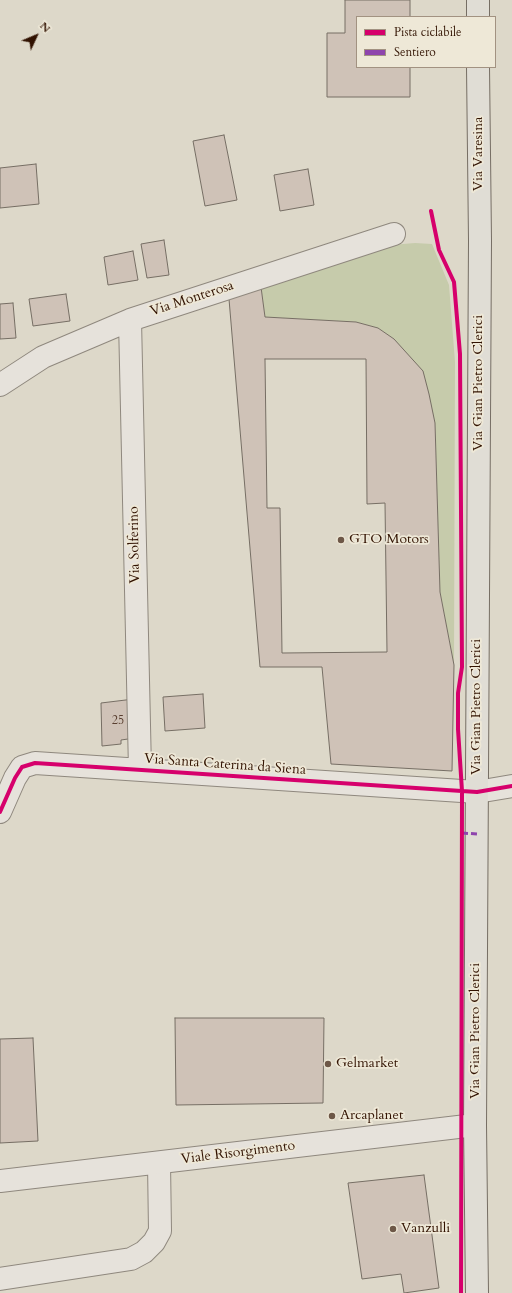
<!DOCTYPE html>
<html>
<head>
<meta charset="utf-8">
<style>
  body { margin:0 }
  #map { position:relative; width:512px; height:1293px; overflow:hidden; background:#ddd8c9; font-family:Cardo,serif }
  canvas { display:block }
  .legend { position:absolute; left:356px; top:16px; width:140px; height:52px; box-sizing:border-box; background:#eee8d7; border:1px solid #a29281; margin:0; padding:5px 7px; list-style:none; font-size:12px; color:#311201 }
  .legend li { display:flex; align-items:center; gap:8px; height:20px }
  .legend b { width:20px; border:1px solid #a29281 }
  .north { position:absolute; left:16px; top:16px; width:40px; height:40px; -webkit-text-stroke:3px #eee8d7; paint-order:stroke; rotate:46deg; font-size:11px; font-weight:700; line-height:16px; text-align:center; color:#311201 }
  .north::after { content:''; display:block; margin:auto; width:14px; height:18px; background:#311201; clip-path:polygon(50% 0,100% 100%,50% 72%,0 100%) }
</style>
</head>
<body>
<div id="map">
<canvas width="512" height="1293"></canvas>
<ul class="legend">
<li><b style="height:5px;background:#d6006c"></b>Pista ciclabile</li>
<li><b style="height:5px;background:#8e44ad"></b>Sentiero</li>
</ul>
<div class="north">N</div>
</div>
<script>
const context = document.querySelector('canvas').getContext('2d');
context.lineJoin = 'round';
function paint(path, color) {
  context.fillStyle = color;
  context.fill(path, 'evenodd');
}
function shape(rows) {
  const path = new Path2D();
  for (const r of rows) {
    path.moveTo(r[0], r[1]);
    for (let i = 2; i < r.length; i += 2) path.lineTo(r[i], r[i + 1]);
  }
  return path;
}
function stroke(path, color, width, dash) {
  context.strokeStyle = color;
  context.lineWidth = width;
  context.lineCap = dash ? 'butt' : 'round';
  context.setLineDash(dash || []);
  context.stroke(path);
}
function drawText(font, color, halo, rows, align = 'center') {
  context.font = font + ' Cardo,serif';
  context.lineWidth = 3.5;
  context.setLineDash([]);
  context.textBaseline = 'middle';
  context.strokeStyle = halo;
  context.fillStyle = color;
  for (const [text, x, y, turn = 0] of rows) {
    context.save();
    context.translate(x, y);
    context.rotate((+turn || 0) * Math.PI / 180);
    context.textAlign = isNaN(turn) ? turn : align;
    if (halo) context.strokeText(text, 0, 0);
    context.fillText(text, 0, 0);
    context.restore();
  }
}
paint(shape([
  [415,243,432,244,449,285,455,362,454,665,440,592,435,423,394,339,378,328,356,322,265,317,261,287,391,245]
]), '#c6cbab');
const building = shape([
  [345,0,410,0,410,17,357,17,357,67,410,67,410,97,327,97,327,33,345,33,345,0],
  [224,135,237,200,205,206,193,141,224,135],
  [36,164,39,204,0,208,0,168,36,164],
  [308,169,314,205,280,211,274,175,308,169],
  [164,240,169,275,147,278,141,244,164,240],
  [133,251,138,280,108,285,104,257,133,251],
  [261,287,265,317,356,322,378,328,394,339,423,371,429,394,435,423,440,592,454,665,452,771,331,764,322,667,260,667,229,299,261,287],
  [66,294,70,321,33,326,29,299,66,294],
  [13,303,16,338,0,339,0,304,13,303],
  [265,359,366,359,367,504,385,503,387,652,282,653,280,508,267,508,265,359],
  [203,694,205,728,165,731,163,697,203,694],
  [134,699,135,738,121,740,121,744,102,746,101,703,134,699],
  [175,1018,324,1018,323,1103,176,1105,175,1018],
  [33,1038,38,1141,0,1143,0,1039,33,1038],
  [424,1175,439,1288,404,1293,401,1274,362,1279,348,1183,424,1175]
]);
paint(building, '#cfc2b7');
stroke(building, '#766e64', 1);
const minor = shape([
  [130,320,140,770],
  [0,385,43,357,130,320,394,234],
  [0,812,15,778,22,767,35,763,477,792,512,786],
  [0,1279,131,1259,144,1252,154,1242,160,1231,159,1163]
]);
const tertiary = shape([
  [0,1181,475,1125]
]);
const primary = shape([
  [478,0,478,17],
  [477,1293,475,1125,480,241,478,67]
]);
stroke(minor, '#8f887e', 24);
stroke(tertiary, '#8f887e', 24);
stroke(primary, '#766e64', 24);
stroke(minor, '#e6e2db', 22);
stroke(tertiary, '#e6e2db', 22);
stroke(primary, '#e0ddd5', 22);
stroke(shape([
  [462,833,477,834]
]), '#8e44ad', 3, [6, 3]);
stroke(shape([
  [431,211,439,250,454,282,460,354,462,667,458,693,458,729,462,791,461,1293],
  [0,812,15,778,22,767,35,763,477,792,512,786]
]), '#d6006c', 4);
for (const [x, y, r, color] of [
  [341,540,4,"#6d5747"],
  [328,1064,4,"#6d5747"],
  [332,1116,4,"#6d5747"],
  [393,1229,4,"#6d5747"]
]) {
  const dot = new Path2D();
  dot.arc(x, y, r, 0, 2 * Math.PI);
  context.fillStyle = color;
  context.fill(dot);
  stroke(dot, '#eee8d7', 1.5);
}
drawText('12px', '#593f30', null, [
  ["25",118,721]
]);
drawText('14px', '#311201', '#eee8d7', [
  ["Via Varesina",479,154,-90],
  ["Via Monterosa",192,299,-18],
  ["Via Gian Pietro Clerici",479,383,-90],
  ["Via Solferino",135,545,-91],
  ["Via Gian Pietro Clerici",477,707,-90],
  ["Via Santa Caterina da Siena",225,765,4],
  ["Via Gian Pietro Clerici",476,1031,-90],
  ["Viale Risorgimento",238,1153,-7]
]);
drawText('14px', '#311201', '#eee8d7', [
  ["GTO Motors",349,540],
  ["Gelmarket",336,1064],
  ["Arcaplanet",340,1116],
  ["Vanzulli",401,1229]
], 'left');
</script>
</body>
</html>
